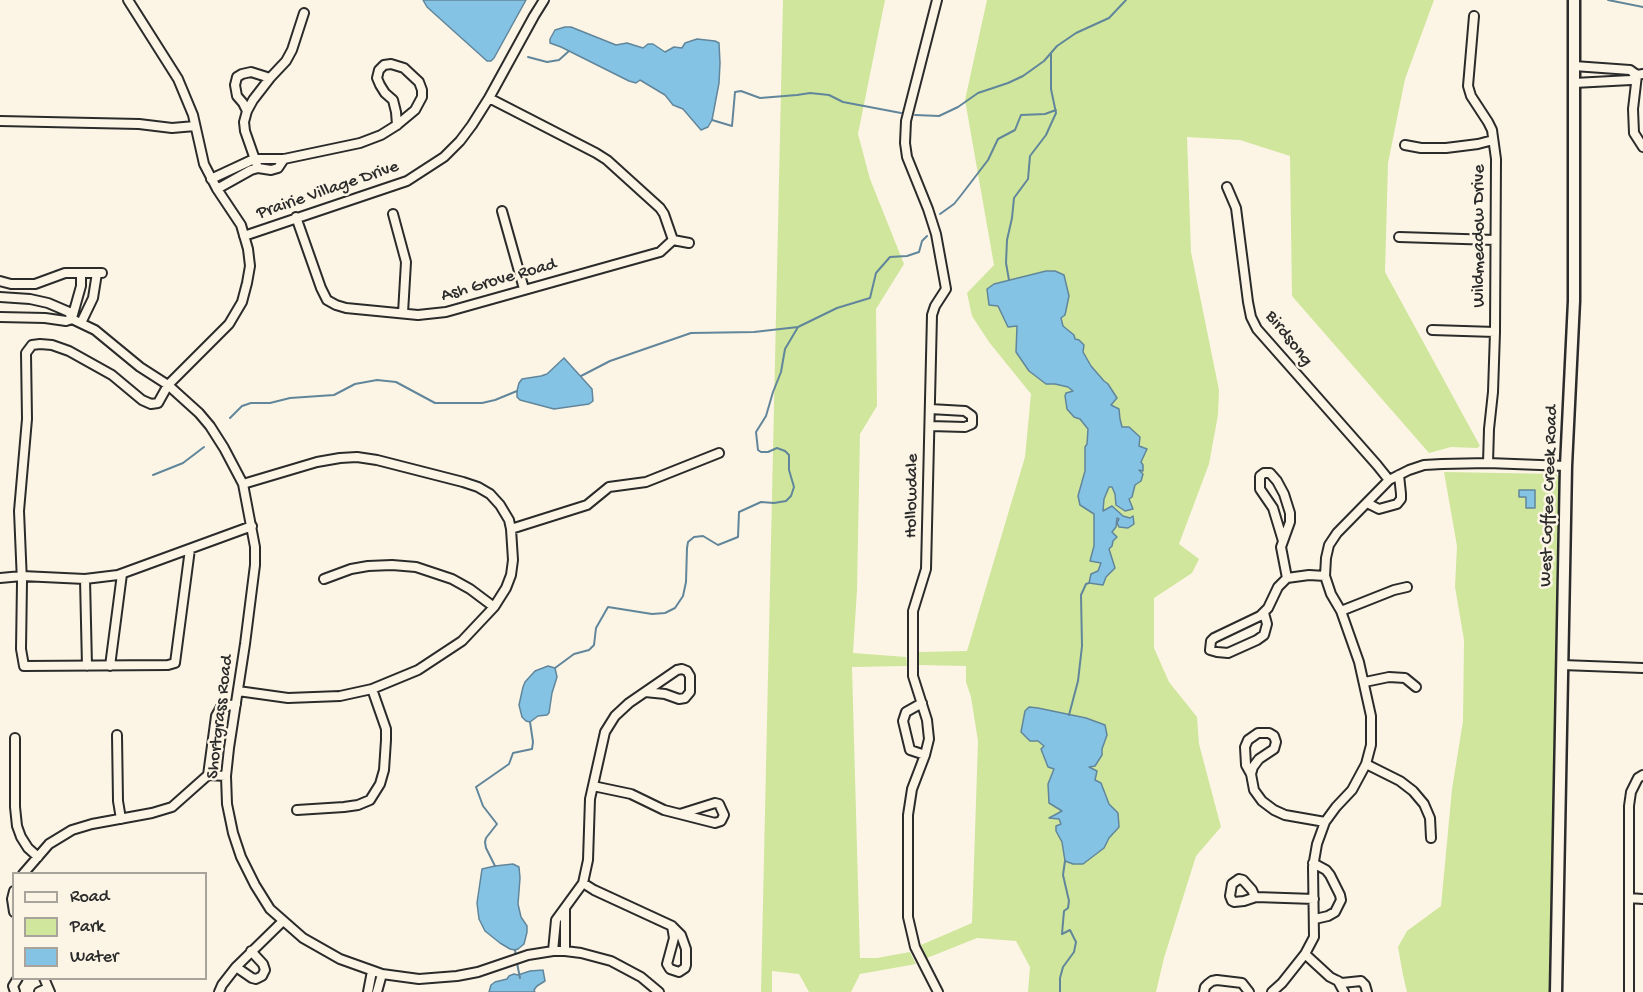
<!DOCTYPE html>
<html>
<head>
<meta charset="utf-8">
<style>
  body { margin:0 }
  #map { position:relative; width:1643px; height:992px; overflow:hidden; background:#fcf5e5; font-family:"Gochi Hand",sans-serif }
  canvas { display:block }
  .legend { position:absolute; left:12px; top:872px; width:195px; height:108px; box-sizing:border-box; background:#fcf5e5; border:2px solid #a8a49b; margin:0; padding:8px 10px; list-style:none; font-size:18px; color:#2b2b2b }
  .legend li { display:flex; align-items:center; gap:12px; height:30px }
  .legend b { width:30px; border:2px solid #a8a49b }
</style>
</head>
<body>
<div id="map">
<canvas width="1643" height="992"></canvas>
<ul class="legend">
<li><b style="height:8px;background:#fcf5e5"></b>Road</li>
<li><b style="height:16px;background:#cfe69c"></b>Park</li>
<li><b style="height:16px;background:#85c3e5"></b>Water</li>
</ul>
</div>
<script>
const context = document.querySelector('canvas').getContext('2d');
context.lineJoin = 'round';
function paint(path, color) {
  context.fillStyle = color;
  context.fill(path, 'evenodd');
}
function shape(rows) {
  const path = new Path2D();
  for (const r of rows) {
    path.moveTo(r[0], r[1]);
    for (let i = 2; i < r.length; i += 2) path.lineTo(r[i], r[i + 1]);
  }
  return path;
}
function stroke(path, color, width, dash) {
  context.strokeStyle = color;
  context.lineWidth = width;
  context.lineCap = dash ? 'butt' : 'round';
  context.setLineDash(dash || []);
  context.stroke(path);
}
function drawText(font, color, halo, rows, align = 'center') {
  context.font = font + ' "Gochi Hand",sans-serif';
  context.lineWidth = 5;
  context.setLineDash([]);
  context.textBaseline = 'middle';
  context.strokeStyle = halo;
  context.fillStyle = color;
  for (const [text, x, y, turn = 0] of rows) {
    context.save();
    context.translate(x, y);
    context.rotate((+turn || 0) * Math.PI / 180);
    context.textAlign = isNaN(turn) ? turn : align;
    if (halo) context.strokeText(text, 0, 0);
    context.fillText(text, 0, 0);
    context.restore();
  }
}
paint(shape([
  [783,0,885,0,858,134,870,179,904,264,876,309,877,406,860,434,857,590,853,653,906,657,907,666,852,667,860,958,877,958,910,952,916,964,860,974,851,992,809,992,799,974,772,971,772,992,761,992],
  [987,0,1434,0,1405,79,1388,163,1385,272,1480,446,1477,448,1451,447,1429,453,1292,296,1290,156,1240,140,1187,137,1191,252,1219,390,1218,415,1209,464,1179,544,1199,559,1192,573,1154,598,1154,648,1169,682,1197,717,1199,744,1221,827,1196,856,1164,958,1156,992,1028,992,1030,967,1016,941,977,938,927,958,921,945,972,923,978,741,971,697,966,682,966,666,918,665,919,652,967,651,1025,457,1031,394,989,342,972,316,967,293,994,265,965,100],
  [1444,472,1556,474,1563,482,1552,992,1407,992,1403,975,1398,947,1407,931,1441,906,1452,789,1463,721,1464,640,1455,587,1457,546]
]), '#cfe69c');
const water = shape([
  [423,0,526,0,494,58,491,61,487,61,427,7,423,0],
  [565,27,571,27,616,45,627,43,643,48,648,44,653,44,665,52,674,47,682,48,685,43,697,39,715,41,719,43,720,63,719,83,712,120,708,127,701,130,683,109,673,105,665,95,640,80,636,83,629,81,561,47,550,43,550,39,555,30,565,27],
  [1046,271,1055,271,1064,275,1069,296,1065,315,1061,318,1063,326,1074,335,1075,339,1079,340,1084,345,1083,352,1091,366,1104,381,1108,384,1117,398,1111,405,1119,409,1120,419,1122,427,1129,427,1140,437,1139,446,1147,449,1141,462,1143,465,1143,471,1139,470,1143,474,1141,481,1135,485,1132,497,1129,499,1133,509,1125,511,1116,505,1115,494,1112,487,1109,487,1104,499,1103,511,1112,506,1123,516,1130,518,1133,516,1134,524,1128,528,1119,527,1117,523,1119,519,1117,518,1116,527,1112,532,1117,537,1113,541,1112,546,1109,549,1115,568,1106,577,1103,585,1089,583,1091,574,1098,571,1101,563,1090,561,1094,546,1094,514,1080,505,1078,496,1085,471,1085,447,1087,444,1088,429,1080,419,1074,417,1067,409,1065,396,1066,393,1073,391,1068,387,1055,384,1046,384,1029,371,1016,352,1017,326,1008,327,998,306,989,305,987,289,994,284,1046,271],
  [564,358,592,389,593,401,589,404,554,409,520,400,517,397,517,391,519,383,522,379,541,376,547,374,564,358],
  [1519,490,1535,490,1535,508,1526,508,1526,497,1519,497,1519,490],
  [548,666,555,668,557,677,552,693,549,713,547,715,538,716,530,722,526,721,522,717,519,705,523,687,525,682,535,671,548,666],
  [1029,707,1038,708,1086,718,1105,725,1107,735,1102,749,1102,755,1095,766,1089,767,1097,771,1095,780,1101,783,1109,804,1118,813,1119,827,1109,838,1104,848,1083,864,1073,864,1065,861,1062,842,1056,831,1056,826,1061,824,1059,819,1049,818,1062,811,1049,803,1048,784,1054,769,1048,767,1041,749,1044,746,1038,741,1030,741,1021,732,1025,711,1029,707],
  [513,864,519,867,520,878,518,904,521,917,527,926,527,932,524,944,518,949,515,950,510,949,500,943,485,931,479,919,477,903,482,869,495,866,513,864],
  [543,970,545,981,537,986,534,990,535,992,489,992,491,985,495,982,507,979,509,976,514,974,518,975,530,971,543,970]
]);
paint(water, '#85c3e5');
stroke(water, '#61869b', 1.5);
stroke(shape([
  [1608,0,1643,7],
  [528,57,547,62,559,60,569,51],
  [915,115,939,116,958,107,978,93,1008,83,1023,76,1044,61,1057,46,1076,33,1109,18,1126,0],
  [712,120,732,126,735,92,741,91,760,98,797,95,810,93,829,95,843,102,901,113],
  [940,214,954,204,962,194,988,160,998,139,1015,130,1021,115,1045,114,1056,110],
  [1009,280,1006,263,1007,240,1012,218,1014,198,1028,179,1030,156,1046,135,1056,113,1051,89,1051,54],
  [581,376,610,361,691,333,754,332,798,327,837,308,870,298,876,273,890,257,907,256,919,252,922,241,927,236],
  [230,418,242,406,251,403,270,403,290,398,334,395,355,384,377,380,396,382,435,403,482,403,495,400,517,391],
  [153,475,183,463,204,447],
  [555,668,574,654,589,650,594,645,596,628,608,607,652,614,665,613,675,608,683,596,686,582,687,548,688,542,694,537,703,536,718,545,738,537,739,512,761,502,774,503,786,501,791,496,794,487,789,470,789,455,785,451,777,448,768,452,761,452,758,450,756,432,766,416,773,392,781,372,785,349,798,327],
  [1069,715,1078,681,1082,646,1081,595,1086,584,1089,583],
  [495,866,486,848,485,842,486,838,497,824,483,806,476,787,509,764,513,753,532,749,533,742,530,722],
  [515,950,516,957],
  [517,963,520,978],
  [1060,992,1060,978,1063,967,1074,952,1076,942,1070,930,1062,934,1064,911,1068,908,1069,901,1063,875,1065,861]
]), '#61869b', 2);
const street = shape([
  [128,0,178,79,193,115,204,164,217,189,241,225,248,249,250,266,247,283,242,302,229,324,168,385,158,403,151,404,142,400,112,375,69,351,52,345,40,344,32,345,26,353,27,419,19,511,22,582,21,649,24,666,168,665,175,663,190,549],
  [937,0,906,121,905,143,907,157,928,209,936,234,946,289,935,306,932,315,926,569,913,611,913,676,927,720,929,739,925,755,912,789,908,815,908,917,915,947,938,992],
  [1474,16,1468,86,1471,96,1488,122,1492,130,1496,159,1495,332,1493,392,1489,429,1488,463],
  [1574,66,1630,70,1637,75],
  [1637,75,1633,109,1634,133,1643,147],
  [1574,83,1631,80,1637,75,1643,74],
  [489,98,596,153,607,160,660,208,664,214,673,240],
  [247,111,243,103,237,96,235,85,237,77,242,74,251,72,270,78],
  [0,121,139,124,172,128,195,126],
  [1405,145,1421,148,1446,148,1478,144,1493,140],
  [258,168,245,131,244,122,247,111,253,100,270,78,286,61,292,50,304,13],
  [211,179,254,159,284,159,360,143,381,135,397,125,415,110,422,97,422,90,419,82,404,68,391,64,384,65,379,70,377,78,380,85,385,93,393,100,396,112,397,125],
  [1227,187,1236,208,1248,302,1251,317,1257,329,1377,465,1389,480],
  [217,189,251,170,258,168,271,170,278,168,284,159],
  [502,211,524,289],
  [393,214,406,262,403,313],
  [296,217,321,288,327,300,336,305,346,308,418,315,446,312,660,252,673,240,689,243],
  [244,236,407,181,444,157,460,141,472,125,489,98,534,16,544,0],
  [1399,237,1495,240],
  [0,281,11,284,35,284,65,273,102,273],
  [0,297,30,299,48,303,69,312,72,319,95,330,140,367,168,385,199,413,210,426,224,448,243,484,255,547,255,565,245,644,229,748,226,776,227,804,233,833,241,857,255,885,270,909,303,938,340,959,382,974,419,979,457,976,478,972,528,955,553,951,565,951,581,953,611,961,641,977,659,992],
  [0,317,45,318,66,321,72,319],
  [72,318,81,286,81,273],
  [81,323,93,298,97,273],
  [1432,330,1495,332],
  [930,426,965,427,972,424,972,416,965,411,930,409],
  [1367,503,1379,509,1397,504,1401,499,1401,494,1399,475],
  [511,529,587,505,609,487,646,482,719,453],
  [1283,541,1273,508,1260,489,1260,476,1264,473,1270,473,1277,481,1284,494,1290,513,1290,522,1281,547,1287,578],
  [0,578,22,576,85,579,118,575,252,526],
  [85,579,87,666],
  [324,579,351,569,368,566,392,565,416,567,452,579,470,589,494,607],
  [1341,611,1394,590,1407,587],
  [1264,613,1267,624,1264,635,1257,640,1228,653,1217,652,1210,650,1211,641,1214,638,1260,616,1268,608,1278,587,1287,578,1309,575,1325,576],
  [1562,665,1643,668],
  [110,666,122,574],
  [1365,682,1389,677,1405,678,1416,687],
  [238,691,288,698,340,696,372,689,418,670,462,641,494,607,506,588,511,575,513,560,511,529,509,520,500,505,490,494,478,487,463,482,377,460,357,457,340,458,317,462,243,484],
  [922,703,906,712,903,721,910,750,925,755],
  [117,735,118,801,121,819],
  [15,738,15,807,17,826,21,837,28,848,38,857],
  [1366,764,1400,781,1413,791,1424,804,1430,818,1431,838],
  [1251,774,1253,767,1259,759,1274,749,1276,742,1274,736,1269,733,1258,733,1248,740,1245,747,1246,765,1251,774,1254,790,1262,801,1274,810,1285,815,1325,822],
  [208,775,216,716,221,707,236,704],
  [593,786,631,794,664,810,715,823,721,821,724,815,719,804,715,803,680,814],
  [297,810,344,807,358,805,370,800,380,784,384,770,386,740,386,729,372,689],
  [1313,863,1326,870,1330,875,1340,895,1341,900,1335,912,1328,916,1315,919],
  [23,874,49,844,72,830,92,824,152,813,172,807,208,775,226,776],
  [583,883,594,890,672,926,681,935,686,949,686,965,685,968,679,972,670,969,667,964,674,938,672,926],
  [14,891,12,899,14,912],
  [1255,897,1252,890,1243,880,1239,879,1232,884,1230,896,1232,901,1234,902,1244,901,1256,897,1314,899],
  [1629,898,1643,899],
  [553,951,556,920,583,883,588,860,590,799,605,732,615,716,629,703,645,692,665,694,679,699,685,698,690,692,690,676,687,671,682,669,677,670,645,692],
  [565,951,565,909],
  [1305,954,1330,977,1342,983,1361,981,1365,985,1367,992],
  [236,967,252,978,256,979,262,976,265,970,263,964,251,951],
  [44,978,50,992],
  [1338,981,1344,992],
  [15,992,13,986,18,978],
  [39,992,48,988],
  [219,992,222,985,236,967,283,921],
  [368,992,372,971],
  [377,992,382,974],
  [1204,992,1205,987,1208,984,1212,981,1217,980,1242,983,1249,992],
  [1272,992,1282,983,1305,954,1314,937,1313,867,1317,844,1325,822,1336,807,1352,790,1366,764,1371,745,1371,716,1359,662,1341,611,1331,594,1325,576,1326,558,1329,545,1337,533,1389,480,1409,470,1424,465,1442,464,1488,463,1566,466],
  [1629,992,1629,806,1631,792,1638,778,1643,775]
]);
const secondary = shape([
  [1556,992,1566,466,1574,301,1574,0]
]);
stroke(street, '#2b2b2b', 12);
stroke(secondary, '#2b2b2b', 15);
stroke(street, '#fcf5e5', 8);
stroke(secondary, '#fcf5e5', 10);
drawText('18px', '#2b2b2b', '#fcf5e5', [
  ["Prairie Village Drive",328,191,-19],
  ["Wildmeadow Drive",1480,236,-90],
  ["Ash Grove Road",499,281,-16],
  ["Birdsong",1288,339,52],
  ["Hollowdale",913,496,-89],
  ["West Coffee Creek Road",1550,496,-88],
  ["Shortgrass Road",221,717,-83]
]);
</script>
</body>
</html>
